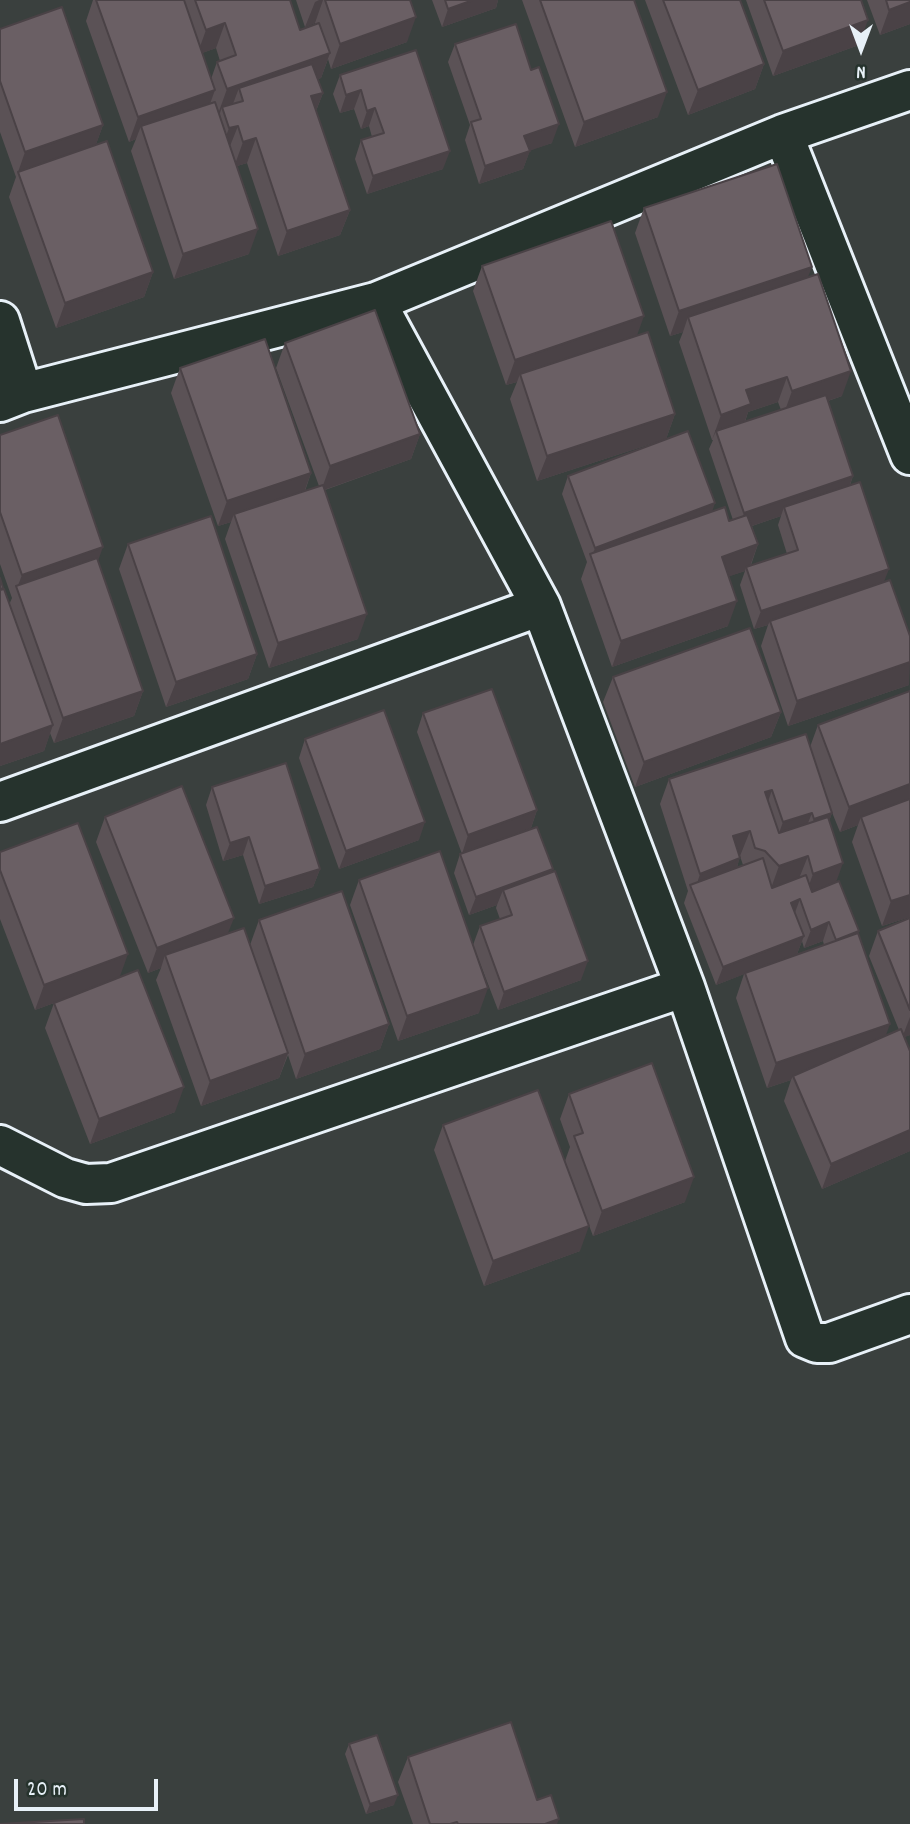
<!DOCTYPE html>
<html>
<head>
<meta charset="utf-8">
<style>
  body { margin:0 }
  #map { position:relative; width:910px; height:1824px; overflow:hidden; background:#3a403e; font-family:Dekko,sans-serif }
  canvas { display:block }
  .north { position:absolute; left:826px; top:14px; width:70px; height:70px; -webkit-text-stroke:5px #26332d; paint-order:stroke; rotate:180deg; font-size:19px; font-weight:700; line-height:28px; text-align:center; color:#e8f1f8 }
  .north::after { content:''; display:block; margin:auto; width:24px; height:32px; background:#e8f1f8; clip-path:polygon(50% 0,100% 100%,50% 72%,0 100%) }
  .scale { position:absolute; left:14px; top:1779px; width:144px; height:32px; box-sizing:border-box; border:4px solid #e8f1f8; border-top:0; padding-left:9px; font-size:21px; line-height:24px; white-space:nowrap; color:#e8f1f8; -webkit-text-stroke:5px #26332d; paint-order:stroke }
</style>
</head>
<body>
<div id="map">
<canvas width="910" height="1824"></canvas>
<div class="north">N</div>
<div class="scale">20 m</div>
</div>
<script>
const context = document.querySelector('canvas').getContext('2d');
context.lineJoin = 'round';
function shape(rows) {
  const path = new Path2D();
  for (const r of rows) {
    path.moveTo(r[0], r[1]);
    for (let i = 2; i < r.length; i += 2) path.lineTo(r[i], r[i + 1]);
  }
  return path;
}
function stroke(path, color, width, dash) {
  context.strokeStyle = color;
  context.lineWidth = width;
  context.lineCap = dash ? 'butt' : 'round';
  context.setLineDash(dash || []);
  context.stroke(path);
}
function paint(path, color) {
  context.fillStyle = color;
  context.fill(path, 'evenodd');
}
const minor = shape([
  [783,134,910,455],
  [376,302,541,606,685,987,805,1338,817,1343,829,1343,910,1314],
  [0,321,23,393],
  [0,402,23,393,376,302,783,134,910,90],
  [0,802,541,606],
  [0,1145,65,1178,86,1184,111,1183,685,987]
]);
stroke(minor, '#e8f1f8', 44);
stroke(minor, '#26332d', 38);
paint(shape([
  [93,0,290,0,300,30,315,25,315,23,305,27,296,0,410,0,407,42,331,69,328,59,321,78,318,79,323,93,316,111,350,210,340,235,278,256,247,163,237,166,249,254,174,279,131,151,136,139,129,142,86,21],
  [216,48,220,61,217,62,211,79,202,53],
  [432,0,498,0,496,8,442,27],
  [522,0,634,0,658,117,575,147],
  [645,0,740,0,764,64,755,89,688,115],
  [746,0,861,0,859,45,773,76],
  [867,0,910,0,910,24,880,35],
  [0,29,103,125,96,144,153,272,144,297,56,328,9,197,16,177,0,132],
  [455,44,552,143,530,150,523,169,479,184,465,140,470,125,448,62],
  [416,50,443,169,367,194,355,159,361,140,372,137,369,126,361,129,354,109,340,113,333,94,340,75],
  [644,208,808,277,842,396,828,401,853,476,850,485,884,582,909,685,788,726,761,646,768,625,754,629,740,585,745,571,729,576,728,626,612,667,581,579,587,562,562,494,568,476,713,511,729,521,733,520,709,449,713,440,712,440,679,342,683,332,670,336,635,233],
  [778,402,781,410,745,422,748,412],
  [781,516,778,525,787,554,751,565,758,544,752,526],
  [482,266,637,335,675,414,666,439,537,481,510,399,517,382,506,385,473,291],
  [285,343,420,434,411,459,325,490,358,639,269,668,225,539,231,522,218,526,171,393,180,368,311,473,305,491,319,486,276,368],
  [0,435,98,562,143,691,134,716,54,743,50,733,44,751,0,766,0,578,3,590,9,605,12,598,0,564],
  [128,544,257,654,248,679,166,707,119,569],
  [613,677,781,712,771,737,635,787,603,702],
  [423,713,537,810,531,828,462,854,417,732],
  [818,725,910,917,882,926,852,842,858,825,840,832,829,805,832,813,829,821,836,882,859,931,858,933,886,1035,899,1030,869,956,878,931,910,918,910,1035,904,1037,910,1051,910,1151,822,1189,784,1101,791,1080,767,1088,736,998,744,974,716,985,684,903,688,891,660,804,669,779,810,747],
  [740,856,743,865,737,867],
  [802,941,804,948,823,941,824,945,797,954],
  [305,739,419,840,339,869,299,758],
  [212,787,320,869,313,887,259,904,243,855,223,861,206,805],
  [105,817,228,933,250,945,259,920,389,1024,380,1049,296,1079,288,1055,279,1078,201,1106,156,980,161,968,148,973,96,842],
  [0,852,120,977,175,1112,90,1144,45,1028,54,1003,35,1010,0,919],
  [460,854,551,872,581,980,498,1010,473,945,480,926,500,919,496,908,497,905,469,915,454,873],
  [359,880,479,1013,398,1041,350,905],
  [569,1094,685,1202,593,1236,565,1161,570,1147,560,1119],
  [443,1125,580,1251,484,1286,434,1150],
  [349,1744,394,1805,366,1814,345,1754],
  [408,1757,537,1800,557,1824,413,1824,398,1782]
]), '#5b5256');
paint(shape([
  [319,0,323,0,315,23,305,27,315,2],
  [473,0,498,0,496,8,442,27,448,9],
  [910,2,910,24,880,35,889,10],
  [416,17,407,42,331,69,340,44],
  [868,20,859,45,773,76,783,51],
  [225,23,216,48,197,55,206,30],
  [330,53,321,78,241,106,243,101,239,88,231,109,222,107,220,113,218,114,227,89],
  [764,64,755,89,688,115,698,90],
  [215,90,206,115,141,126,136,139,129,142,138,117],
  [361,90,354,109,340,113,346,95],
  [667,92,658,117,575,147,584,122],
  [323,93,313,118,311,96],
  [375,108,369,126,361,129,367,111],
  [559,124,552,143,518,155,524,136],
  [103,125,94,150,18,172,16,178,25,152],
  [238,126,228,151,220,153,229,128],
  [256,138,247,163,234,167,243,142],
  [450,151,443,169,367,194,373,176],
  [530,151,523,169,479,184,485,166],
  [350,210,340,235,278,256,287,231],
  [258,229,249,254,174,279,183,254],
  [812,267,802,292,688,317,683,332,670,336,679,311],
  [153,272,144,297,56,328,65,303],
  [644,316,635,341,520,374,517,382,506,385,515,360],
  [851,371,842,396,783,416,792,391],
  [787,377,778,402,748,412,742,430,716,431,712,440,721,415,746,390],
  [675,414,666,439,537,481,547,456],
  [420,434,411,459,321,491,330,466],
  [311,473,302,498,234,514,231,522,218,526,227,501],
  [853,476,846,495,784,507,781,516,737,531,744,513],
  [715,503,709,521,591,559,595,548],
  [758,544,749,569,746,567,745,571,713,582,722,557],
  [103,547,94,572,17,588,22,575],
  [889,569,882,587,770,621,768,625,754,629,761,611],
  [737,601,728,626,612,667,621,641],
  [367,614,358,639,269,668,278,643],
  [257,654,248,679,166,707,176,682],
  [910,662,909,685,788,726,797,701],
  [143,691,134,716,54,743,63,718],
  [781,712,771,737,635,787,644,762],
  [53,725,44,751,0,766,0,744],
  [910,784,910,805,861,817,858,825,840,832,849,807],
  [772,790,763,816,765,792],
  [537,810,531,828,462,854,468,835],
  [812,813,802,838,774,847,783,822],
  [832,813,823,838,805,844,814,819],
  [425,822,419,840,339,869,346,851],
  [750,831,740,856,724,861,733,836],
  [249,837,243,855,223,861,230,843],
  [808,856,798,881,770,891,779,866],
  [740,858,731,883,694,893,700,874],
  [843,863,834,888,804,899,813,874],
  [320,869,313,887,259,904,265,886],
  [553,869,546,887,503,890,497,905,469,915,476,897],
  [910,895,910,917,882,926,891,901],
  [800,899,793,918,791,903],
  [234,918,224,943,165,955,161,968,148,973,157,948],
  [829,922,823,941,804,948,811,930],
  [804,936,797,954,716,985,723,967],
  [128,954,119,979,35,1010,44,985],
  [588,961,581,980,498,1010,504,992],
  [488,988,479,1013,398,1041,407,1016],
  [910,1017,910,1035,902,1038],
  [389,1024,380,1049,296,1079,305,1054],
  [890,1024,881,1049,793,1076,791,1080,767,1088,776,1063],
  [288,1053,279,1078,201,1106,210,1081],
  [184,1087,175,1112,90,1144,99,1119],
  [910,1130,910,1151,822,1189,831,1164],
  [694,1177,685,1202,593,1236,602,1211],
  [589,1226,580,1251,484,1286,493,1261],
  [398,1795,394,1805,366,1814,370,1804],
  [559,1819,557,1824,545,1824]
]), '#4a4246');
const building = shape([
  [96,0,184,0,215,90,138,117,96,0],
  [195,0,290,0,300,30,319,23,330,53,227,89,217,62,236,55,225,23,206,30,195,0],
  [325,0,410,0,416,17,340,44,325,0],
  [445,0,473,0,448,9,445,0],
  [540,0,634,0,667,92,584,122,540,0],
  [663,0,740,0,764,64,698,90,663,0],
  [764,0,861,0,868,20,783,51,764,0],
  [886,0,910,0,910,2,889,10,886,0],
  [62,7,103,125,25,152,0,81,0,29,62,7],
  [516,24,531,70,539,67,559,124,524,136,530,151,485,166,471,122,481,119,455,44,516,24],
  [416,50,450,151,373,176,361,140,384,133,375,108,367,111,361,90,346,95,340,75,416,50],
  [312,64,323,93,311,96,350,210,287,231,256,138,243,142,238,126,229,128,222,107,243,101,239,88,312,64],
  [215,102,258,229,183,254,141,126,215,102],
  [107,141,153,272,65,303,18,172,107,141],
  [777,164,812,267,679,311,644,208,777,164],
  [611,221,644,316,515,360,482,266,611,221],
  [818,274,851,371,792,391,787,377,746,390,751,404,721,415,688,317,818,274],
  [375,310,420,434,330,466,285,343,375,310],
  [648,332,675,414,547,456,520,374,648,332],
  [265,339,311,473,227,501,180,368,265,339],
  [826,395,853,476,744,513,716,431,826,395],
  [58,415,103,547,22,575,0,512,0,435,58,415],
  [688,431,715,503,595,548,568,476,688,431],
  [860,482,889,569,761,611,746,567,798,550,784,507,860,482],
  [323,485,367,614,278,643,234,514,323,485],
  [725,507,729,521,747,515,758,544,722,557,737,601,621,641,590,554,725,507],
  [211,516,257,654,176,682,128,544,211,516],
  [97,558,143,691,63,718,16,586,97,558],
  [0,578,3,588,0,589,0,578],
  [890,580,910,636,910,662,797,701,770,621,890,580],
  [4,589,53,725,0,744,0,590,4,589],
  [750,628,781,712,644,762,613,677,750,628],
  [492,689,537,810,468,835,423,713,492,689],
  [910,691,910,784,849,807,818,725,910,691],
  [384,710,425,822,346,851,305,739,384,710],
  [806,734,832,813,814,819,812,813,783,822,772,790,765,792,779,833,828,817,843,863,813,874,808,856,779,866,765,851,755,848,750,831,733,836,740,858,700,874,669,779,806,734],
  [286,763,320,869,265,886,249,837,230,843,212,787,286,763],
  [182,786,234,918,157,948,105,817,182,786],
  [910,799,910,895,891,901,861,817,910,799],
  [78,823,128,954,44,985,0,870,0,852,78,823],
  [537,827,553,869,476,897,460,854,537,827],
  [440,851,488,988,407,1016,359,880,440,851],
  [763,858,772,888,806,875,812,892,839,881,859,931,836,940,829,922,811,930,800,899,791,903,804,936,723,967,690,885,763,858],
  [555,871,588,961,504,992,480,926,512,915,503,890,555,871],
  [342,891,389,1024,305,1054,259,920,342,891],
  [910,918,910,1010,878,931,910,918],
  [244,928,288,1053,210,1081,165,955,244,928],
  [858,933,890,1024,776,1063,745,973,858,933],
  [138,970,184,1087,99,1119,54,1003,138,970],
  [901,1029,910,1051,910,1130,831,1164,793,1076,901,1029],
  [652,1063,694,1177,602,1211,574,1136,583,1133,569,1094,652,1063],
  [538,1090,589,1226,493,1261,443,1125,538,1090],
  [511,1722,537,1800,551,1795,559,1819,545,1824,458,1824,457,1822,450,1824,430,1824,408,1757,511,1722],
  [377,1735,398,1795,370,1804,349,1744,377,1735],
  [84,1819,84,1824,0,1824,84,1819]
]);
paint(building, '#6a5f64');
stroke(building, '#4a4246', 2);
</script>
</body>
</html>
